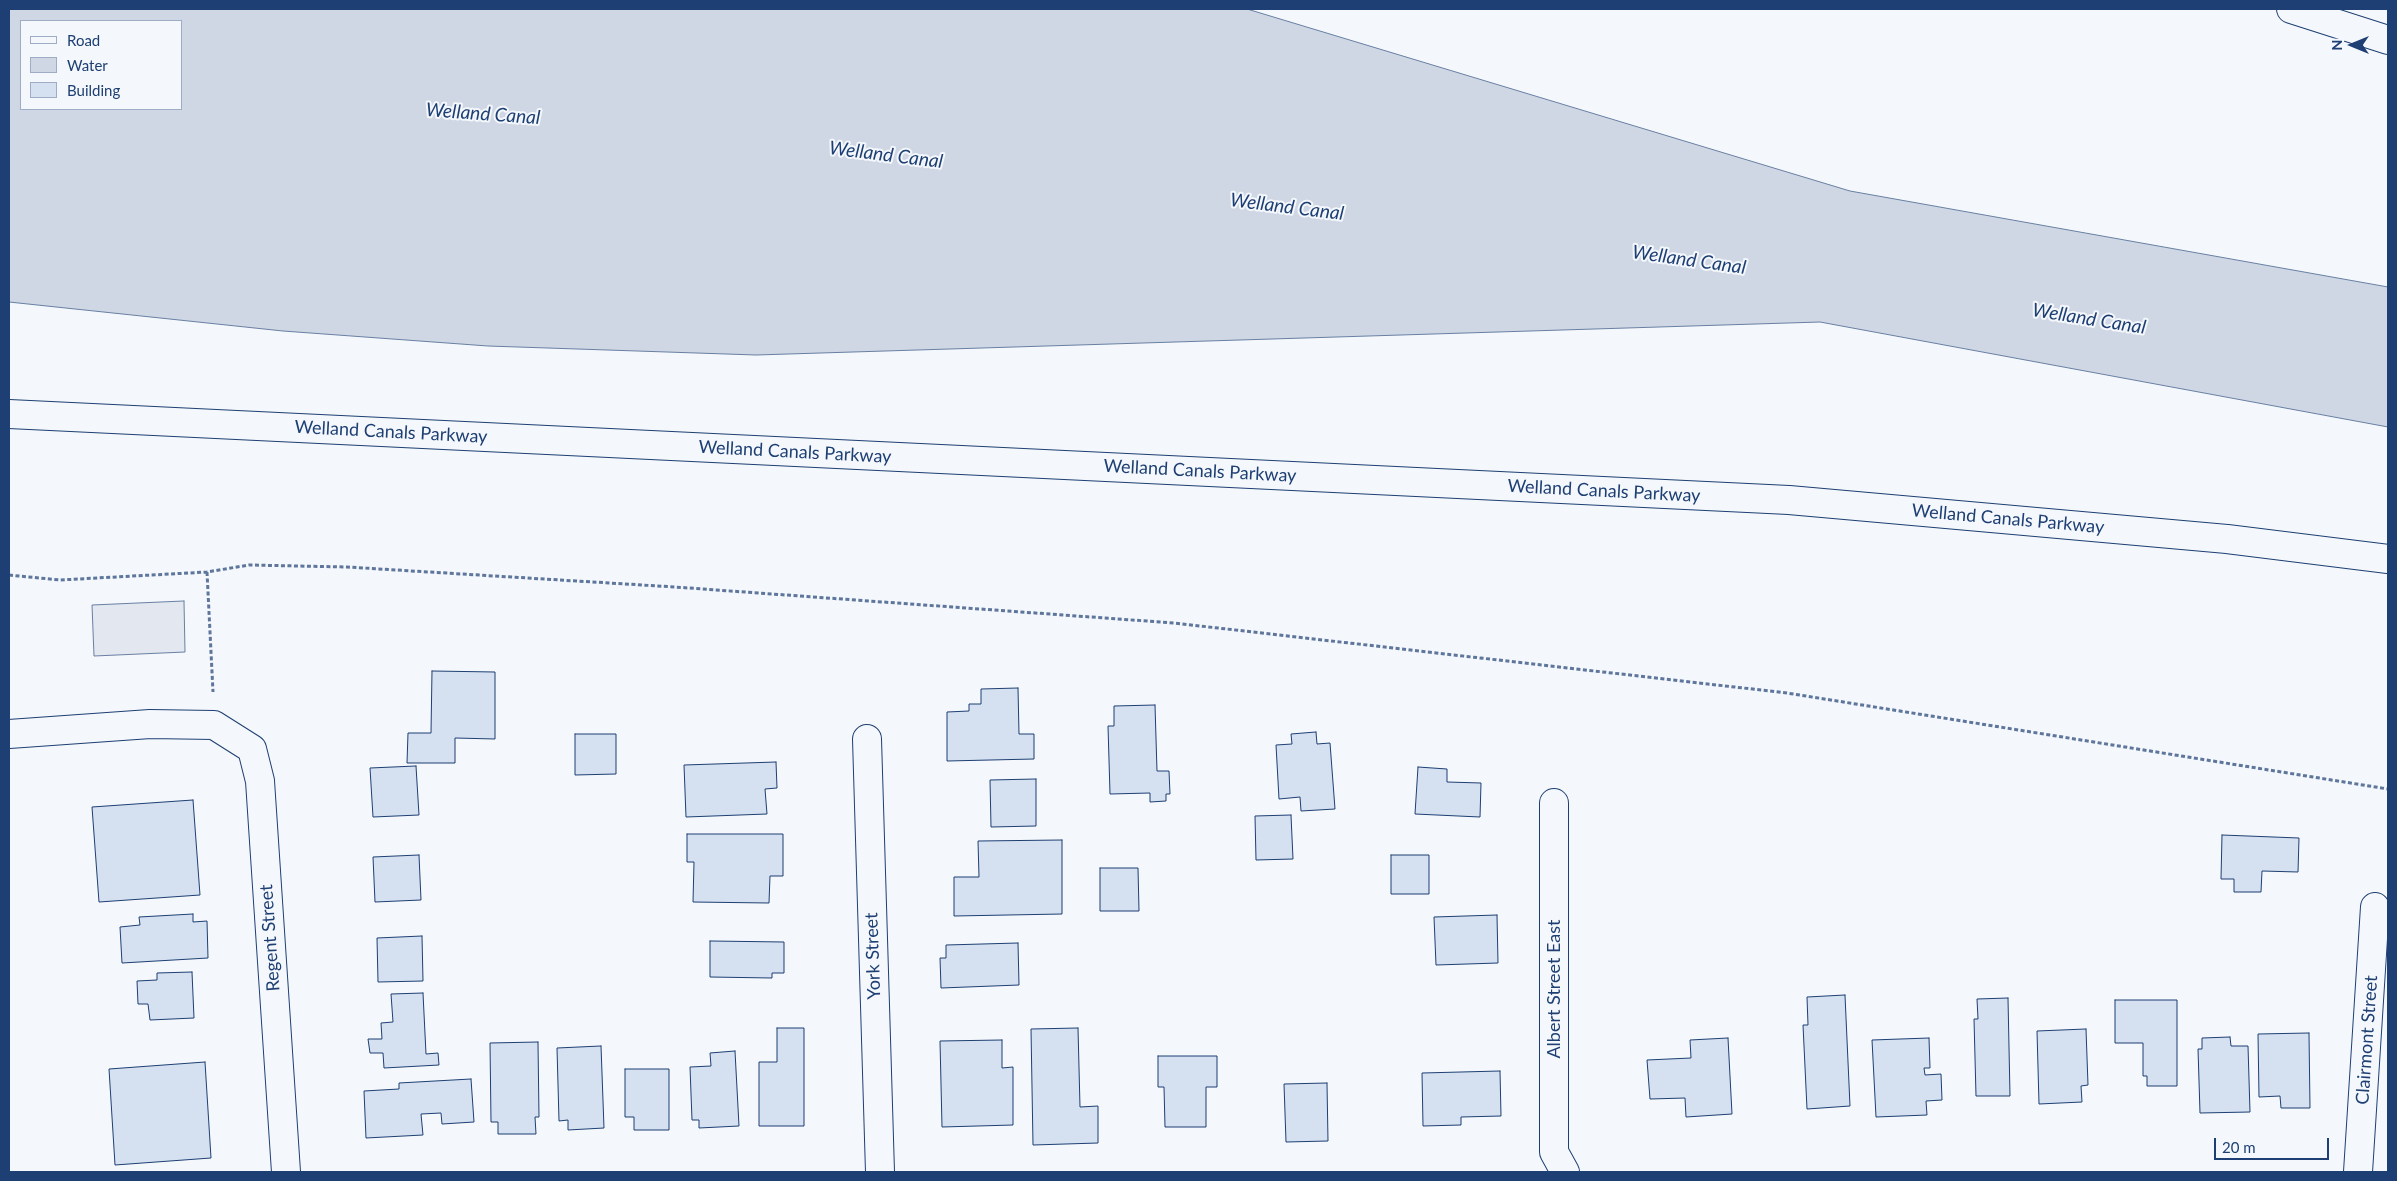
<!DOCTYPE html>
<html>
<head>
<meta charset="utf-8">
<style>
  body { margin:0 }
  #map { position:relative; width:2397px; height:1181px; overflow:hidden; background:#f4f7fb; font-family:Lato,sans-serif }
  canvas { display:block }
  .frame { position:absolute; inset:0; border:10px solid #1d3f73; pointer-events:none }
  .legend { position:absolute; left:20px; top:20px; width:162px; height:90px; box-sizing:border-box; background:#f4f7fb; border:1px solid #9eadc5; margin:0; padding:6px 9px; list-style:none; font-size:15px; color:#1d3f73 }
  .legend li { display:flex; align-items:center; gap:10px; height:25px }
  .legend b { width:25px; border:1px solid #9eadc5 }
  .north { position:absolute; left:2327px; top:20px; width:50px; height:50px; -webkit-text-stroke:4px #f4f7fb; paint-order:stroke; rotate:270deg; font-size:14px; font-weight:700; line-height:20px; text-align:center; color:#1d3f73 }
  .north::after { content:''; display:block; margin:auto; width:18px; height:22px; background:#1d3f73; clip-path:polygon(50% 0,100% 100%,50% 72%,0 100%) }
  .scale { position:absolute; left:2214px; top:1138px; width:115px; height:22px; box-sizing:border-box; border:2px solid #1d3f73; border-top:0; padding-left:6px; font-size:15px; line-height:18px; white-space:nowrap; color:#1d3f73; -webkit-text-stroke:4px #f4f7fb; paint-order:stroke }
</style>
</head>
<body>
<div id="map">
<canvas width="2397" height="1181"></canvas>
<div class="frame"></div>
<ul class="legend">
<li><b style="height:6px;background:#f4f7fb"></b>Road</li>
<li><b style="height:14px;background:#cfd7e4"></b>Water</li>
<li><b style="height:14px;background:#d5e0f0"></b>Building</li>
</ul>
<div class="north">N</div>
<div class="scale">20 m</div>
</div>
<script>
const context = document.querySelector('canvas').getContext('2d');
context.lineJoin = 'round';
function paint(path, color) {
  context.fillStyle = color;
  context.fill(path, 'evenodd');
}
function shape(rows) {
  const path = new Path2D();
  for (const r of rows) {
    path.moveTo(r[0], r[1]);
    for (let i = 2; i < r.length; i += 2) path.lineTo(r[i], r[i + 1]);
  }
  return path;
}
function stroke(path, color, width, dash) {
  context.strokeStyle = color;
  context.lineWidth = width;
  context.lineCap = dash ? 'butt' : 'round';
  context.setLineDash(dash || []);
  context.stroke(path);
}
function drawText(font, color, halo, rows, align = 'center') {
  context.font = font + ' Lato,sans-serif';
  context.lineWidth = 4;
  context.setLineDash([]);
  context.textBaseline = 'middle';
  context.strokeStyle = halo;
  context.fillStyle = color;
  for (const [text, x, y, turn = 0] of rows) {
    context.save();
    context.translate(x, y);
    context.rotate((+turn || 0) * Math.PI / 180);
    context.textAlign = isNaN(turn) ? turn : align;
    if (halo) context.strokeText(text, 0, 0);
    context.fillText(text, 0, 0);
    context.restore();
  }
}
const parking = shape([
  [184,601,185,652,94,656,92,605,184,601]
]);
paint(parking, '#e3e8f0');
stroke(parking, '#687fa3', 1);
const water = shape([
  [9,9,1247,9,1850,191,2388,287,2388,427,1820,322,756,355,488,346,283,331,9,302,9,9],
  [21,21,181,21,181,109,21,109,21,21]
]);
paint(water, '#cfd7e4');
stroke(water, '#687fa3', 1);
const building = shape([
  [432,671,495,672,495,739,455,738,455,763,407,763,408,733,431,733,432,671],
  [1018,688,1019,734,1034,734,1034,759,947,761,947,712,969,711,969,704,981,704,981,689,1018,688],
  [1155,705,1157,771,1169,771,1170,794,1166,794,1166,801,1150,802,1150,793,1110,794,1108,726,1114,726,1114,706,1155,705],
  [1316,732,1317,744,1330,743,1335,809,1301,811,1300,797,1279,799,1276,745,1292,744,1291,734,1316,732],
  [575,734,616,734,616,774,575,775,575,734],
  [776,762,777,788,765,789,767,814,686,817,684,765,776,762],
  [416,766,419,815,373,817,370,768,416,766],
  [1418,767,1447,769,1447,782,1481,783,1480,817,1415,814,1418,767],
  [1036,779,1036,826,991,827,990,780,1036,779],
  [193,800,200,895,99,902,92,807,193,800],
  [1291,815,1293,859,1256,860,1255,816,1291,815],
  [687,834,783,834,783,876,770,876,769,903,693,902,694,862,687,862,687,834],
  [2222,835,2299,838,2298,872,2262,871,2261,892,2234,892,2234,879,2221,879,2222,835],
  [1062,840,1062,914,954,916,954,877,979,877,978,841,1062,840],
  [419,855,421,900,375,902,373,857,419,855],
  [1391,855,1429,855,1429,894,1391,894,1391,855],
  [1100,868,1138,868,1139,911,1100,911,1100,868],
  [193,914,193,922,207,921,208,958,122,963,120,927,140,925,139,917,193,914],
  [1497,915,1498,963,1436,965,1434,917,1497,915],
  [422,936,423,981,378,982,377,938,422,936],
  [710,941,784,942,784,973,772,973,772,978,710,977,710,941],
  [1018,943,1019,985,941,988,940,958,946,958,946,945,1018,943],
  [192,972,194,1018,150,1020,148,1004,138,1004,137,981,157,980,157,973,192,972],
  [423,993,426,1054,438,1053,439,1065,384,1068,383,1053,370,1053,368,1039,382,1039,381,1023,393,1022,391,994,423,993],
  [1845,995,1850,1106,1807,1109,1803,1025,1808,1025,1807,997,1845,995],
  [2008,998,2010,1096,1976,1096,1974,1019,1978,1019,1977,999,2008,998],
  [2115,1000,2177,1000,2177,1086,2147,1086,2147,1076,2143,1076,2143,1043,2115,1043,2115,1000],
  [777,1028,804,1028,804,1126,759,1126,759,1062,777,1062,777,1028],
  [1078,1028,1080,1107,1098,1106,1098,1143,1033,1145,1031,1029,1078,1028],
  [2086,1029,2088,1085,2081,1086,2082,1102,2039,1104,2037,1031,2086,1029],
  [2309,1033,2310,1108,2281,1108,2280,1096,2259,1097,2258,1034,2309,1033],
  [2230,1037,2231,1046,2248,1046,2250,1112,2200,1113,2198,1049,2202,1049,2202,1038,2230,1037],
  [1728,1038,1732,1114,1686,1117,1685,1098,1650,1099,1647,1060,1691,1058,1690,1040,1728,1038],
  [1929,1038,1930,1068,1924,1068,1925,1075,1941,1074,1942,1100,1926,1101,1927,1115,1876,1117,1872,1040,1929,1038],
  [1002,1040,1002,1068,1013,1067,1013,1125,942,1127,940,1041,1002,1040],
  [538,1042,539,1117,535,1117,536,1134,498,1134,498,1122,491,1122,490,1043,538,1042],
  [601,1046,604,1128,568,1130,568,1120,559,1121,557,1048,601,1046],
  [735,1051,739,1126,699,1128,699,1120,692,1120,690,1067,711,1066,710,1053,735,1051],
  [1158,1056,1217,1056,1217,1087,1206,1087,1206,1127,1165,1127,1164,1087,1158,1087,1158,1056],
  [205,1062,211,1158,115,1165,109,1069,205,1062],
  [625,1069,669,1069,669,1130,634,1130,634,1117,625,1117,625,1069],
  [1500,1071,1501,1116,1461,1117,1461,1125,1423,1126,1422,1073,1500,1071],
  [471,1079,474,1122,442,1124,441,1113,421,1114,423,1135,366,1138,364,1091,399,1089,399,1083,471,1079],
  [1327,1083,1328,1141,1286,1142,1284,1084,1327,1083]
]);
paint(building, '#d5e0f0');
stroke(building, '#1d3f73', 1);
const minor = shape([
  [2291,9,2388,40],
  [9,734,150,724,214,725,252,749,260,781,286,1172],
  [867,739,880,1172],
  [1554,803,1554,1152,1565,1172],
  [2358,1172,2375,907]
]);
const tertiary = shape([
  [9,414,1789,500,2227,539,2388,559]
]);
stroke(minor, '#1d3f73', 30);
stroke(tertiary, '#1d3f73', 30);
stroke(shape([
  [207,572,213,692],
  [9,575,60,580,207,572,249,565,347,567,675,587,1174,623,1787,693,2388,789]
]), '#5e769c', 3, [4, 2.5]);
stroke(minor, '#f4f7fb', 28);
stroke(tertiary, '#f4f7fb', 28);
drawText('18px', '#1d3f73', '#f4f7fb', [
  ["Welland Canals Parkway",391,432,3],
  ["Welland Canals Parkway",795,452,3],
  ["Welland Canals Parkway",1200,471,3],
  ["Welland Canals Parkway",1604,491,3],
  ["Welland Canals Parkway",2008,519,5],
  ["Regent Street",270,938,-94],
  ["York Street",873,956,-92],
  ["Albert Street East",1554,989,-90],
  ["Clairmont Street",2367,1040,-86]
]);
drawText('italic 19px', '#1d3f73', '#f4f7fb', [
  ["Welland Canal",483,114,4],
  ["Welland Canal",886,155,7],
  ["Welland Canal",1287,207,7],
  ["Welland Canal",1689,260,8],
  ["Welland Canal",2089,319,9]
]);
</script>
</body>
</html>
